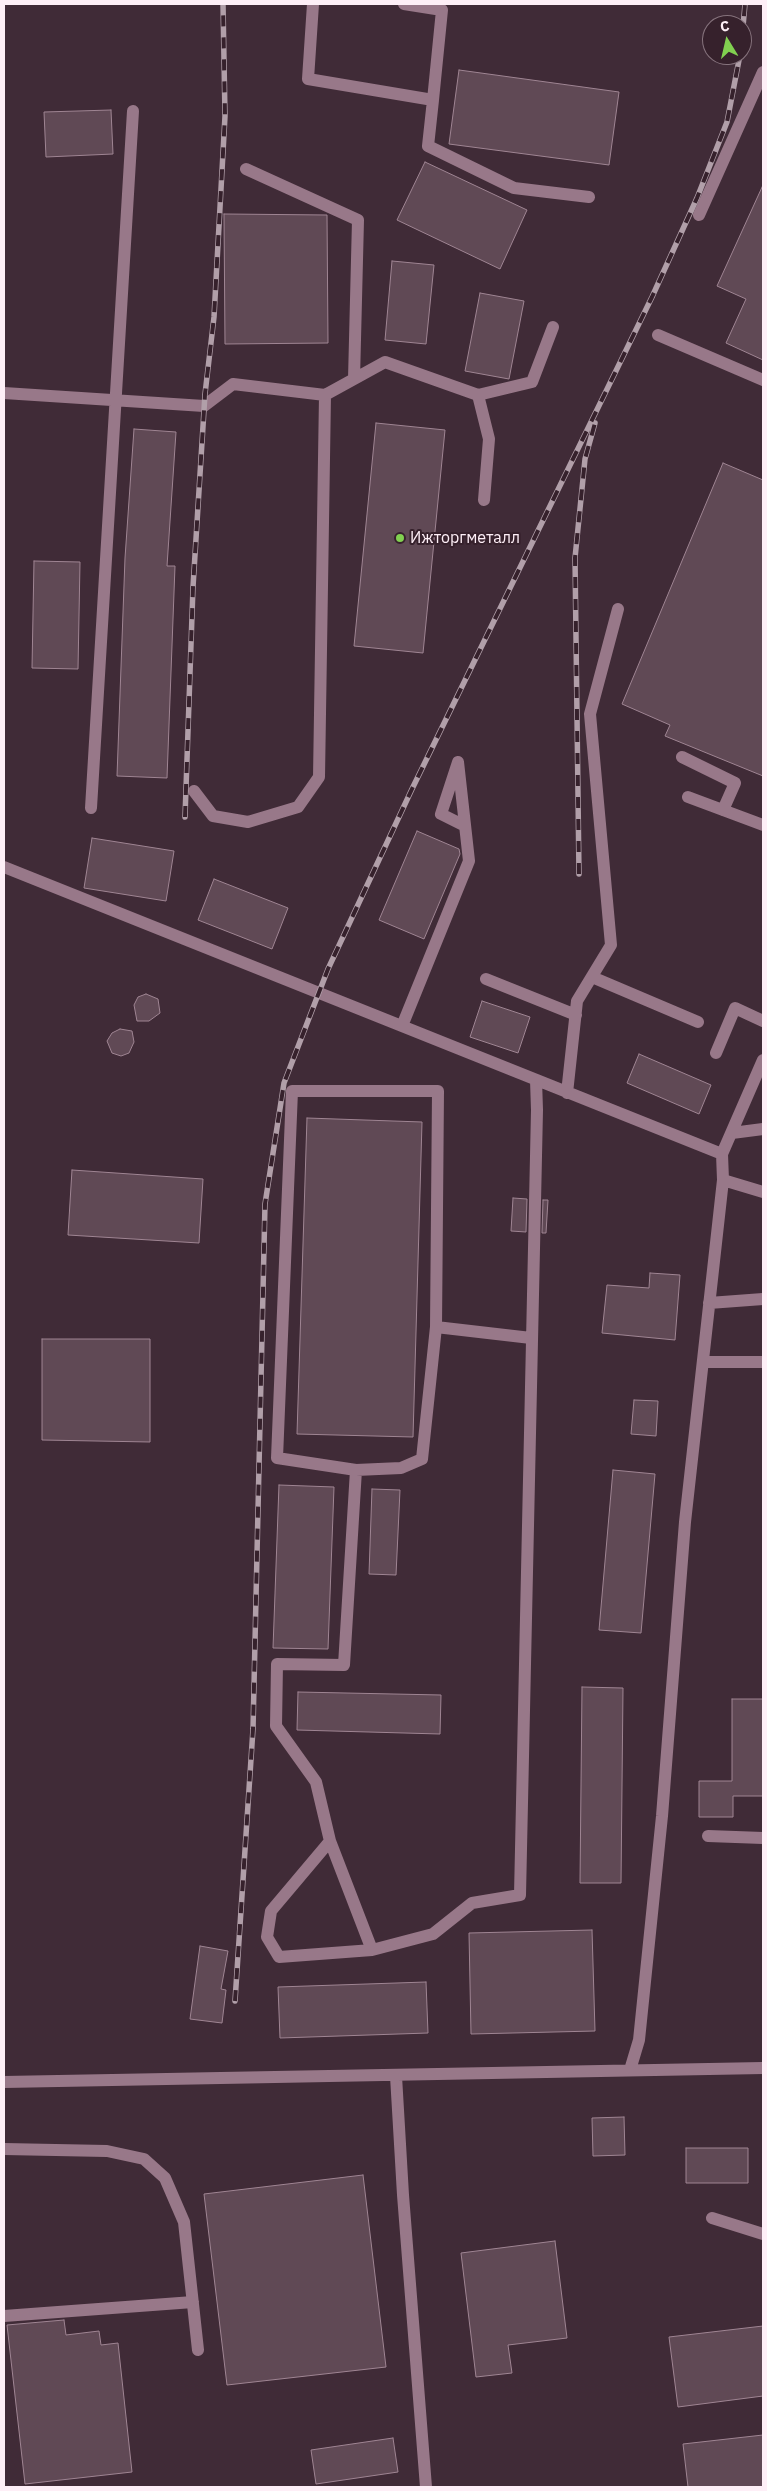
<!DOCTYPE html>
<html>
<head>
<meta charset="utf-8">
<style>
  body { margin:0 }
  #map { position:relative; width:767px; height:2491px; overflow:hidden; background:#402b37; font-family:"IBM Plex Sans",sans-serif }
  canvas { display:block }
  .frame { position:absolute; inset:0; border:5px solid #feeff7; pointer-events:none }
  .north { position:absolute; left:702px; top:15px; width:50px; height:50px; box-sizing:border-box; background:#36212c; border:1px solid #86737d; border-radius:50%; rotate:351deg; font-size:14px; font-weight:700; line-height:20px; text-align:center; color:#feeff7 }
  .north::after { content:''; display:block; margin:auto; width:18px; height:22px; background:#81d050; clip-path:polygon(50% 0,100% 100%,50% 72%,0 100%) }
</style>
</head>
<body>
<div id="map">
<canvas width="767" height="2491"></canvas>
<div class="frame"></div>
<div class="north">С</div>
</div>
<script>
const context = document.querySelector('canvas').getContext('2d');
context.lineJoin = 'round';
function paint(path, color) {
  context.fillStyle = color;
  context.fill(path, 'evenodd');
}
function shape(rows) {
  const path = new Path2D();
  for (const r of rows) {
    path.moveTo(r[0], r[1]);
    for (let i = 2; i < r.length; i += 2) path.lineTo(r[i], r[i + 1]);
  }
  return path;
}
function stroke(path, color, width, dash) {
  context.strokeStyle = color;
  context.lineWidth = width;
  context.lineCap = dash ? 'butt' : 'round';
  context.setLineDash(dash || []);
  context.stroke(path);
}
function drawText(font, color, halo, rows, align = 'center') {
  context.font = font + ' "IBM Plex Sans",sans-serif';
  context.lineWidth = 4;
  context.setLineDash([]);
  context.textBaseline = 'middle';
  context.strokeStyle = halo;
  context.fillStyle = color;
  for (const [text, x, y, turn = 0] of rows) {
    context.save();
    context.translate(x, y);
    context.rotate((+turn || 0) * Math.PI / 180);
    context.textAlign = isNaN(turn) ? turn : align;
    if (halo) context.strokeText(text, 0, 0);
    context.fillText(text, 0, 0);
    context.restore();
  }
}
const building = shape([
  [459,70,619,92,609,165,449,144,459,70],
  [111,110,113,154,46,157,44,112,111,110],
  [425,162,527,210,500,269,397,220,425,162],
  [763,185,763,360,726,343,746,299,717,286,763,185],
  [224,214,327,215,328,343,225,344,224,214],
  [392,261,434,265,426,344,385,340,392,261],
  [480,293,524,301,509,379,465,371,480,293],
  [376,423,445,430,423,653,354,646,376,423],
  [134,429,176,432,167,566,175,566,167,778,117,776,125,558,134,429],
  [723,463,763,480,763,776,665,736,670,725,622,704,723,463],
  [34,561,80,562,78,669,32,668,34,561],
  [417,831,459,849,460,854,424,939,379,920,417,831],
  [92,838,174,851,166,901,84,888,92,838],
  [214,879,288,908,272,949,198,920,214,879],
  [146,994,158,999,160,1013,149,1021,137,1021,134,1005,138,997,146,994],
  [482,1001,530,1017,518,1053,470,1037,482,1001],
  [120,1029,132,1031,134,1042,129,1053,121,1056,112,1053,107,1041,112,1033,120,1029],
  [639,1054,711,1085,699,1114,627,1083,639,1054],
  [307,1118,422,1122,413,1437,297,1434,307,1118],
  [72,1170,203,1179,199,1243,68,1235,72,1170],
  [513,1198,527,1199,526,1232,511,1231,513,1198],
  [543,1200,548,1200,546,1233,542,1233,543,1200],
  [650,1273,680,1275,675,1340,602,1333,607,1285,649,1288,650,1273],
  [42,1339,150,1339,150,1442,42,1440,42,1339],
  [634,1400,658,1401,656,1436,631,1434,634,1400],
  [613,1470,655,1474,641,1633,599,1630,613,1470],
  [279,1485,334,1487,328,1649,273,1648,279,1485],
  [372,1489,400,1490,396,1575,369,1574,372,1489],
  [582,1687,623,1688,621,1883,580,1883,582,1687],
  [298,1692,441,1695,440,1734,297,1730,298,1692],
  [732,1699,763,1699,763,1796,733,1796,733,1817,699,1817,699,1781,732,1781,732,1699],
  [592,1930,595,2031,471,2034,469,1933,592,1930],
  [200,1946,228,1951,221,1989,226,1990,222,2023,190,2019,200,1946],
  [426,1982,428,2033,280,2038,278,1987,426,1982],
  [624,2117,625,2155,593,2156,592,2118,624,2117],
  [686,2148,748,2148,748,2183,686,2183,686,2148],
  [363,2175,386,2367,227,2385,204,2194,363,2175],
  [555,2241,567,2338,508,2345,512,2373,476,2377,461,2253,555,2241],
  [64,2320,66,2335,99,2331,101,2345,118,2343,132,2472,25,2484,7,2325,64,2320],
  [763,2326,763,2396,678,2407,669,2337,763,2326],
  [763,2435,763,2487,688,2487,683,2444,763,2435],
  [393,2438,398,2472,316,2484,311,2450,393,2438]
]);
paint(building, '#604955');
stroke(building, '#9f8593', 1);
stroke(shape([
  [313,4,308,79,433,100,442,10,404,4],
  [433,100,428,146,514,188,589,197],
  [246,169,358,220,354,379],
  [699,215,763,72],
  [658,335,763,380],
  [4,393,204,406,233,384,325,395,319,777,298,807,248,822,213,816,194,791],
  [325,395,385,362,478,395,532,382,553,327],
  [478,395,489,439,484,500],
  [682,757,735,783,723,810],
  [688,797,763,825],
  [91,808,133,111],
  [4,867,722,1154,723,1180,685,1522,662,1816,639,2040,630,2070],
  [592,977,698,1022],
  [486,979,576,1015],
  [402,1026,469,861,458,762,441,814,465,826],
  [716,1053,735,1008,763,1021],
  [567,1093,577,1001,611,945,590,714,618,609],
  [732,1133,763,1129],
  [722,1154,763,1060],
  [723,1180,763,1192],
  [709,1303,763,1299],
  [531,1338,436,1327,422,1459,401,1468,356,1470,344,1665,277,1664,276,1726,316,1782,330,1841,271,1911,267,1937,279,1957,372,1950,433,1934,472,1903,520,1895,537,1110,536,1080],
  [703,1362,763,1362],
  [356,1470,277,1458,292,1091,438,1091,436,1327],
  [708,1836,763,1838],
  [330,1841,372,1950],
  [396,2076,403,2195,426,2487],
  [4,2082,763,2068],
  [4,2149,107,2151,144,2159,165,2178,184,2222,198,2350],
  [712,2218,763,2234],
  [4,2316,193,2302]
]), '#987889', 12);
const rail = shape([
  [742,38,745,4],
  [185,817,193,587,205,394,214,317,225,116,223,4],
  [579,874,575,558,585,459,595,423],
  [235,2001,253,1729,265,1204,284,1083,328,969,412,789,652,297,697,198,727,122,740,55]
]);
stroke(rail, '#b19fa9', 5.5);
stroke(rail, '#36212c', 4, [11]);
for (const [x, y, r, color] of [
  [400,538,5,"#81d050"]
]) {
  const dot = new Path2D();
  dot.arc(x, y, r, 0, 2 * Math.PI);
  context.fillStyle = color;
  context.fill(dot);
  stroke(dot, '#36212c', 2);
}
drawText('16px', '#feeff7', '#36212c', [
  ["Ижторгметалл",410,538]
], 'left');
</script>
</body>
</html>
